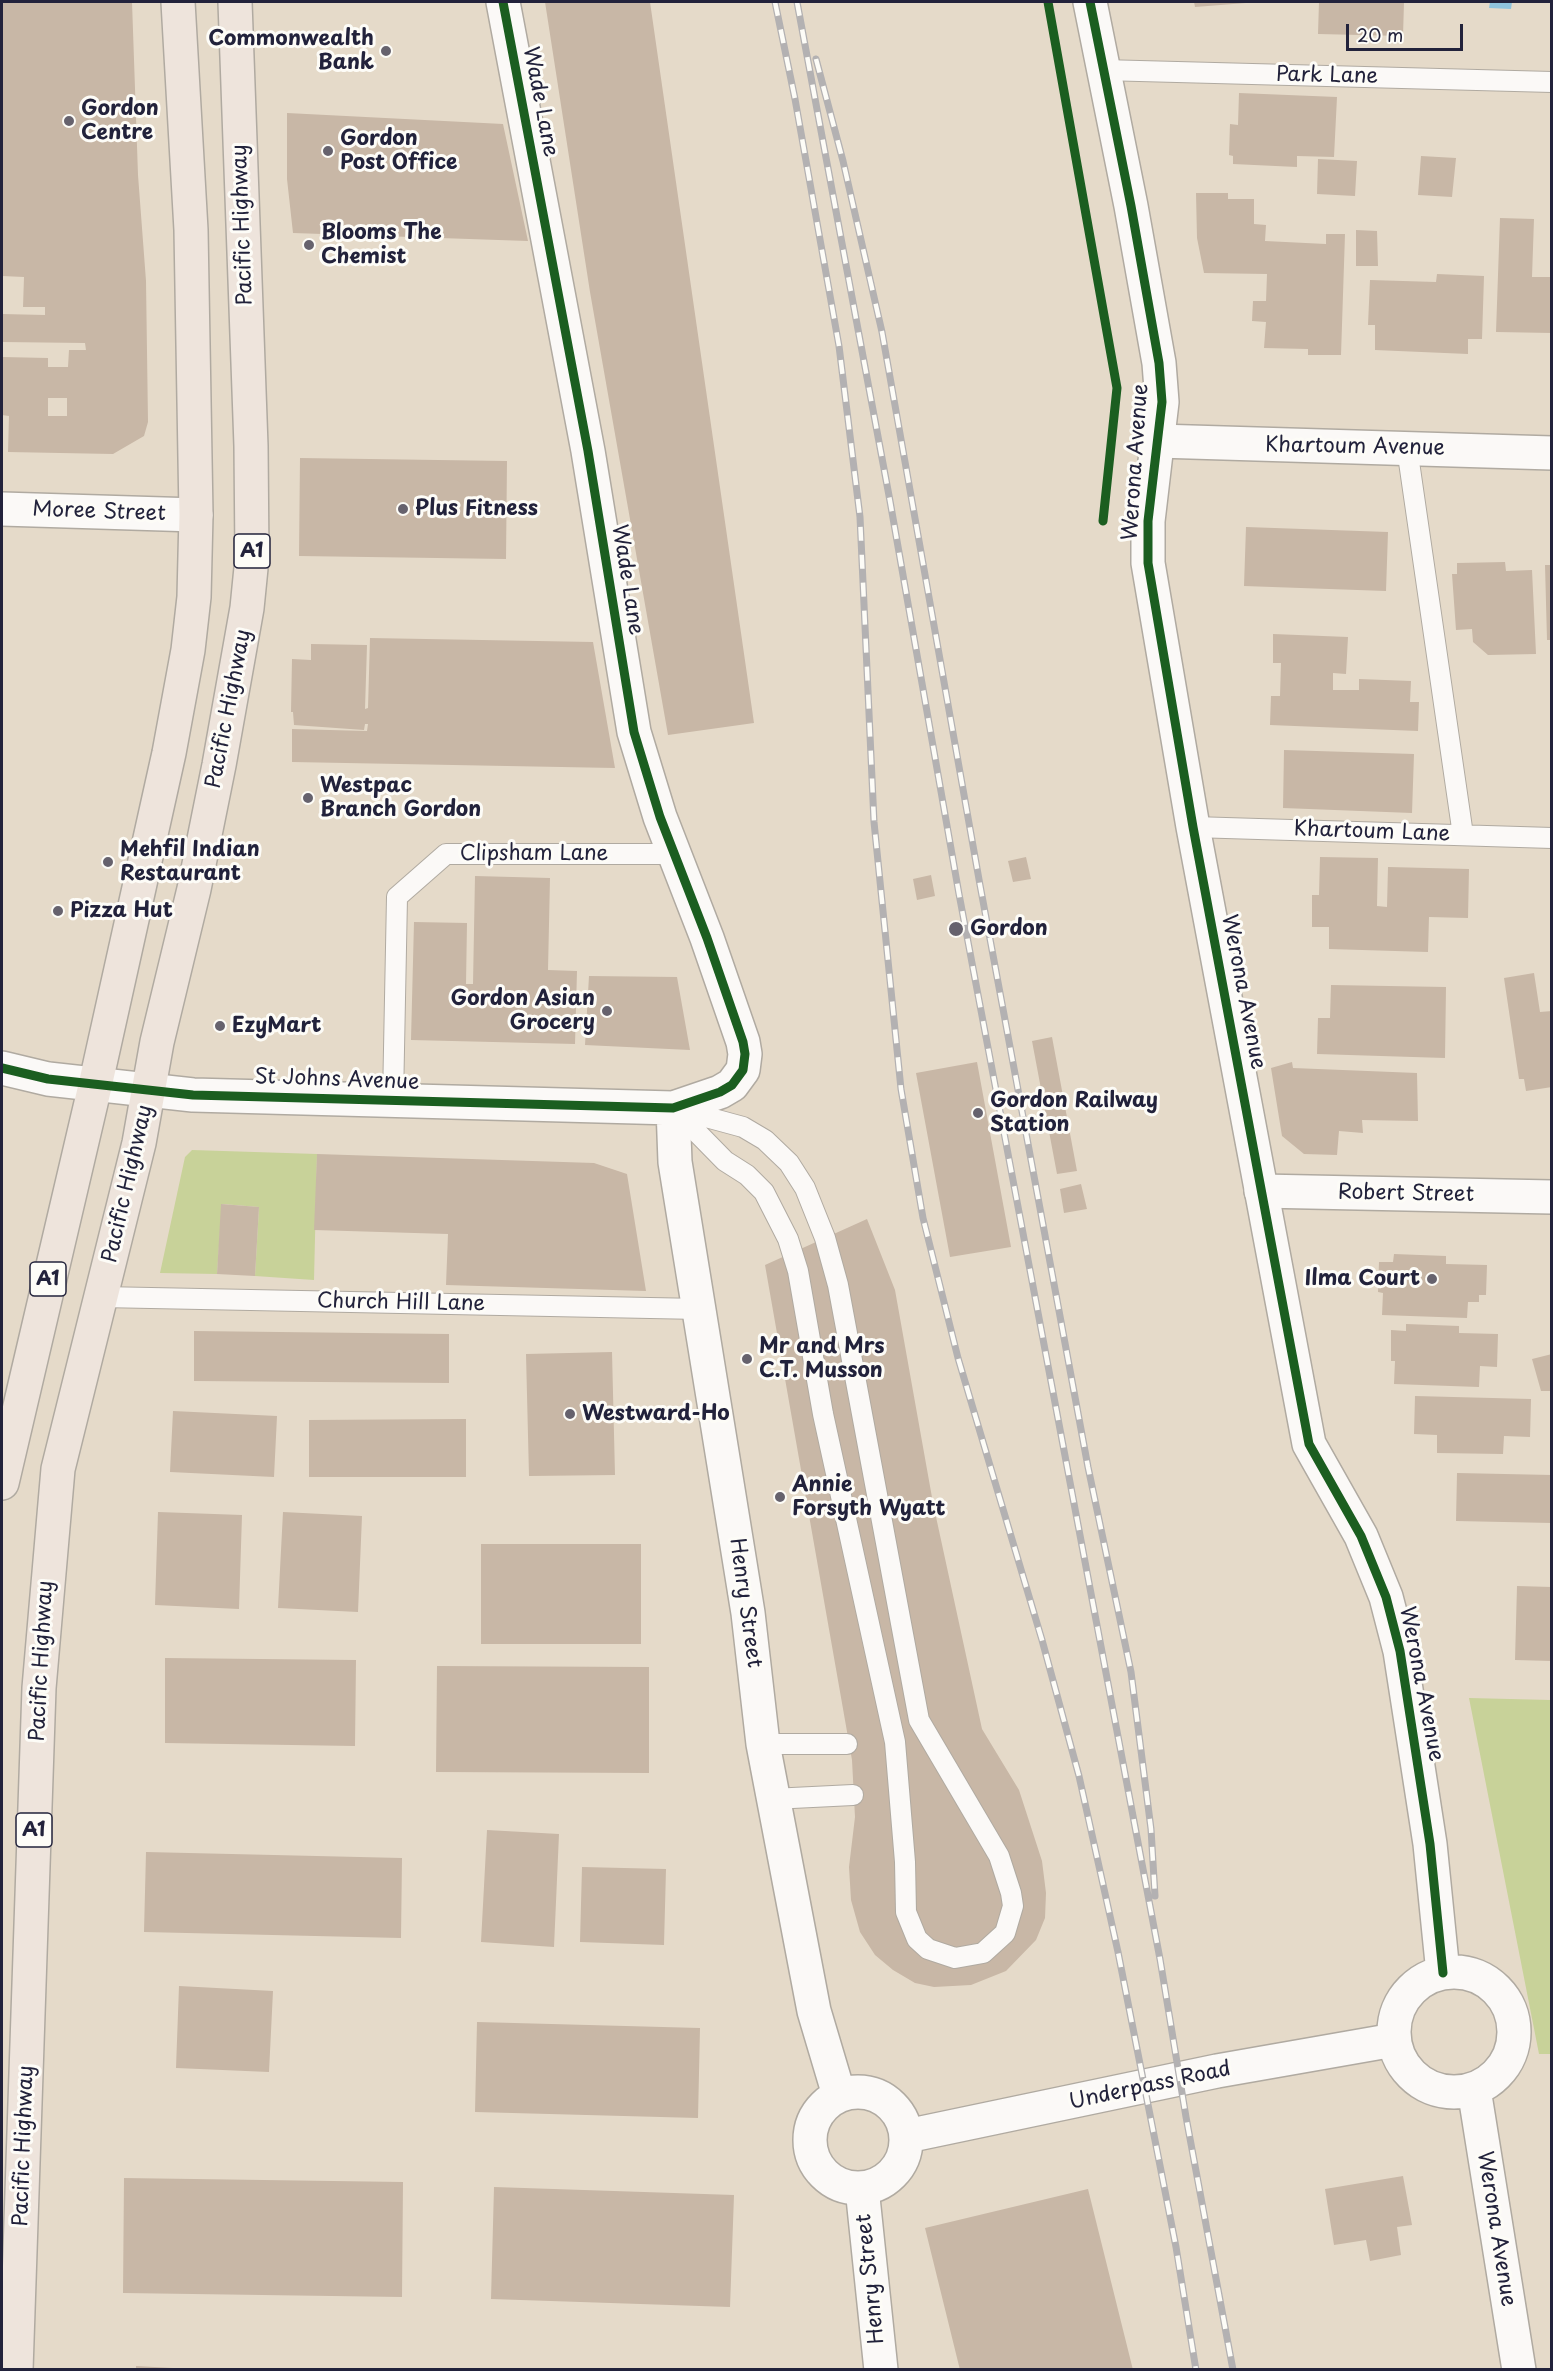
<!DOCTYPE html>
<html>
<head>
<meta charset="utf-8">
<style>
  body { margin:0 }
  #map { position:relative; width:1553px; height:2371px; overflow:hidden; background:#e5dac9; font-family:"Playpen Sans",sans-serif }
  canvas { display:block }
  .frame { position:absolute; inset:0; border:3px solid #22223b; pointer-events:none }
  .scale { position:absolute; left:1346px; top:24px; width:117px; height:27px; box-sizing:border-box; border:3px solid #22223b; border-top:0; padding-left:8px; font-size:18px; line-height:21px; white-space:nowrap; color:#22223b; -webkit-text-stroke:4px #fdfcf7; paint-order:stroke }
</style>
</head>
<body>
<div id="map">
<canvas width="1553" height="2371"></canvas>
<div class="frame"></div>
<div class="scale">20 m</div>
</div>
<script>
const context = document.querySelector('canvas').getContext('2d');
context.lineJoin = 'round';
function paint(path, color) {
  context.fillStyle = color;
  context.fill(path, 'evenodd');
}
function shape(rows) {
  const path = new Path2D();
  for (const r of rows) {
    if (r.length === 3) {
      path.moveTo(r[0] + r[2], r[1]);
      path.arc(r[0], r[1], r[2], 0, 2 * Math.PI);
      continue;
    }
    path.moveTo(r[0], r[1]);
    for (let i = 2; i < r.length; i += 2) path.lineTo(r[i], r[i + 1]);
  }
  return path;
}
function stroke(path, color, width, dash) {
  context.strokeStyle = color;
  context.lineWidth = width;
  context.lineCap = dash ? 'butt' : 'round';
  context.setLineDash(dash || []);
  context.stroke(path);
}
function drawText(font, color, halo, rows, align = 'center') {
  context.font = font + ' "Playpen Sans",sans-serif';
  context.lineWidth = 6;
  context.setLineDash([]);
  context.textBaseline = 'middle';
  context.strokeStyle = halo;
  context.fillStyle = color;
  for (const [text, x, y, turn = 0] of rows) {
    context.save();
    context.translate(x, y);
    context.rotate((+turn || 0) * Math.PI / 180);
    context.textAlign = isNaN(turn) ? turn : align;
    if (halo) context.strokeText(text, 0, 0);
    context.fillText(text, 0, 0);
    context.restore();
  }
}
paint(shape([
  [192,1150,317,1154,314,1280,255,1276,259,1207,222,1204,217,1274,160,1273,185,1157],
  [1469,1698,1551,1700,1551,2054,1539,2054]
]), '#c8d299');
paint(shape([
  [1490,2,1512,2,1511,9,1489,8]
]), '#8fc3dc');
paint(shape([
  [2,2,132,2,138,175,146,281,148,422,144,436,113,454,8,452,9,416,2,415,2,357,48,358,48,367,68,367,69,350,86,350,85,343,2,342,2,314,45,315,45,307,23,307,24,277,2,276],
  [48,398,67,398,67,416,48,416],
  [545,2,650,2,754,723,668,735,590,292],
  [1194,2,1246,2,1246,3,1195,7],
  [1319,2,1404,2,1403,36,1318,34],
  [1239,93,1337,97,1334,157,1297,156,1297,167,1233,164,1233,156,1229,155,1230,124,1238,125],
  [287,113,503,124,528,241,293,233,287,179],
  [1421,156,1456,158,1452,197,1418,195],
  [1318,159,1357,161,1355,196,1317,194],
  [1196,193,1228,193,1228,199,1254,199,1254,224,1266,225,1265,241,1326,244,1326,234,1345,234,1341,355,1308,355,1308,349,1264,348,1266,322,1252,321,1253,301,1266,301,1267,274,1204,273,1197,238],
  [1500,218,1534,219,1532,277,1552,277,1552,333,1496,332],
  [1356,230,1377,231,1378,266,1356,266],
  [1437,274,1484,276,1482,339,1468,339,1468,354,1375,350,1375,325,1368,325,1370,280,1436,282],
  [300,458,507,461,506,559,299,556],
  [1246,527,1388,532,1386,591,1244,586],
  [1505,562,1506,571,1532,570,1536,654,1488,655,1473,642,1472,629,1456,630,1452,574,1457,574,1457,563],
  [1545,565,1552,565,1552,640,1547,640],
  [1273,634,1348,637,1346,674,1333,673,1333,690,1359,690,1359,679,1411,681,1410,702,1419,702,1418,731,1270,725,1271,696,1280,696,1281,663,1273,663],
  [370,638,593,642,615,768,292,762,292,729,367,731,368,724,365,724,364,730,294,725,293,712,291,712,292,659,311,660,311,644,367,645,365,709,368,708],
  [1284,750,1414,754,1412,813,1283,808],
  [1026,857,1031,879,1013,882,1008,861],
  [1320,857,1378,858,1377,906,1387,907,1388,867,1469,869,1468,918,1429,917,1428,952,1329,949,1329,927,1312,927,1312,895,1319,895],
  [931,875,935,896,917,900,913,879],
  [475,876,550,878,548,970,577,971,575,1044,411,1040,414,922,467,923,466,984,473,984],
  [1534,973,1540,1012,1552,1011,1552,1087,1526,1091,1524,1079,1519,1079,1504,978],
  [589,976,677,977,690,1050,585,1045],
  [1331,985,1446,987,1445,1058,1317,1054,1318,1018,1330,1018],
  [1052,1037,1077,1171,1057,1174,1032,1041],
  [977,1062,1011,1247,950,1257,916,1073],
  [1292,1062,1293,1068,1417,1073,1418,1121,1362,1120,1363,1133,1339,1131,1337,1155,1304,1154,1282,1136,1271,1068],
  [317,1154,594,1163,627,1174,646,1291,446,1285,448,1234,314,1230],
  [1081,1184,1087,1209,1064,1213,1060,1189],
  [221,1204,259,1207,255,1276,217,1274],
  [867,1219,895,1290,933,1503,982,1729,1019,1790,1042,1861,1046,1893,1045,1918,1036,1940,1006,1971,971,1985,934,1987,915,1983,893,1970,875,1955,860,1932,851,1900,849,1867,855,1817,852,1760,765,1265],
  [1394,1254,1446,1256,1446,1264,1487,1265,1486,1295,1479,1295,1479,1302,1468,1302,1467,1318,1382,1315,1383,1293,1378,1292,1379,1262,1393,1262],
  [1406,1324,1459,1326,1459,1333,1498,1334,1497,1367,1480,1366,1479,1387,1394,1384,1395,1361,1391,1361,1391,1330,1406,1331],
  [194,1331,449,1334,449,1383,194,1381],
  [612,1352,615,1475,529,1476,526,1354],
  [1552,1354,1552,1391,1541,1391,1532,1359],
  [1415,1396,1531,1399,1530,1437,1504,1436,1503,1454,1437,1453,1437,1435,1414,1434],
  [173,1411,277,1416,274,1477,170,1472],
  [466,1419,466,1477,309,1477,309,1420],
  [1457,1473,1552,1475,1552,1523,1456,1521],
  [158,1512,242,1515,239,1609,155,1605],
  [283,1512,362,1516,358,1612,278,1608],
  [481,1544,641,1544,641,1644,481,1644],
  [1517,1586,1552,1587,1552,1661,1515,1660],
  [165,1658,356,1660,355,1746,165,1743],
  [437,1666,649,1667,649,1773,436,1772],
  [487,1830,559,1834,554,1947,481,1942],
  [146,1852,402,1858,401,1938,144,1932],
  [582,1867,666,1869,664,1945,580,1942],
  [179,1986,273,1991,269,2072,176,2068],
  [477,2022,700,2028,698,2118,475,2112],
  [1403,2176,1412,2225,1397,2227,1401,2255,1370,2261,1366,2240,1334,2245,1325,2189],
  [124,2178,403,2182,402,2297,123,2293],
  [494,2187,734,2195,730,2307,491,2299],
  [1088,2189,1133,2370,960,2370,925,2228],
  [136,2366,173,2368,173,2370,136,2370]
]), '#c8b7a6');
const service = shape([
  [1102,70,1552,82],
  [1407,448,1463,835],
  [1193,827,1552,838],
  [393,1100,397,897,446,854,674,854],
  [673,1108,743,1127,765,1140,789,1163,805,1188,825,1238,838,1285,919,1720,999,1856,1011,1893,1013,1906,1005,1933,983,1953,955,1958,928,1949,917,1939,906,1912,905,1862,895,1742,823,1414,798,1271,788,1239,764,1192,747,1175,725,1161,673,1108],
  [101,1297,700,1309],
  [763,1744,847,1744],
  [772,1799,853,1795]
]);
const minor = shape([
  [1158,441,1552,453],
  [2,509,196,515],
  [2,1068,48,1079,193,1095,673,1108,720,1092,732,1085,743,1070,745,1054,743,1042,707,938,660,817,634,732,588,451,503,2],
  [673,1108,675,1162,748,1613,763,1744,814,2011,839,2095],
  [1261,1191,1552,1197],
  [858,2140,48],
  [907,2136,1217,2071,1394,2040],
  [862,2188,881,2370]
]);
const tertiary = shape([
  [1090,2,1131,206,1159,363,1162,402,1148,521,1148,563,1193,827,1309,1444,1361,1536,1386,1597,1400,1651,1430,1844,1443,1973],
  [1454,2032,60],
  [1474,2089,1519,2370]
]);
const trunk = shape([
  [2,1483,95,1086,169,753,188,650,194,597,196,515,191,230,178,2],
  [16,2370,39,1688,58,1469,139,1143,157,1042,194,889,219,765,247,608,252,558,251,446,235,2]
]);
stroke(service, '#b0aaa1', 22);
stroke(minor, '#b0aaa1', 36);
stroke(tertiary, '#b0aaa1', 36);
stroke(trunk, '#b0aaa1', 36);
stroke(service, '#fbf9f7', 20);
stroke(minor, '#fbf9f7', 33);
stroke(tertiary, '#fbf9f7', 33);
stroke(trunk, '#eee4dc', 33);
const rail = shape([
  [775,2,795,99,839,346,860,517,874,822,901,1089,923,1218,958,1358,1042,1640,1079,1776,1118,1952,1176,2247,1196,2370],
  [797,2,890,501,959,894,1160,1959,1186,2117,1233,2370],
  [816,59,843,161,882,332,980,885,1088,1467,1131,1672,1151,1829,1155,1896]
]);
stroke(rail, '#b3b1b2', 7);
stroke(rail, '#fdfcf7', 4.5, [14]);
stroke(shape([
  [1048,2,1117,388,1103,521],
  [1090,2,1131,206,1159,363,1162,402,1148,521,1148,563,1193,827,1309,1444,1361,1536,1386,1597,1400,1651,1430,1844,1443,1973],
  [2,1068,48,1079,193,1095,673,1108,720,1092,732,1085,743,1070,745,1054,743,1042,707,938,660,817,634,732,588,451,503,2]
]), '#1b5e20', 9);
for (const [x, y, r, color] of [
  [386,51,6,"#66626d"],
  [69,121,6,"#66626d"],
  [328,151,6,"#66626d"],
  [309,245,6,"#66626d"],
  [403,509,6,"#66626d"],
  [308,798,6,"#66626d"],
  [108,862,6,"#66626d"],
  [58,911,6,"#66626d"],
  [956,929,8,"#66626d"],
  [607,1011,6,"#66626d"],
  [220,1026,6,"#66626d"],
  [978,1113,6,"#66626d"],
  [1432,1279,6,"#66626d"],
  [747,1359,6,"#66626d"],
  [570,1414,6,"#66626d"],
  [780,1497,6,"#66626d"]
]) {
  const dot = new Path2D();
  dot.arc(x, y, r, 0, 2 * Math.PI);
  context.fillStyle = color;
  context.fill(dot);
  stroke(dot, '#fdfcf7', 2);
}
for (const [x, y, w] of [
  [252,551,36],
  [48,1279,36],
  [34,1830,36]
]) {
  const box = new Path2D();
  box.roundRect(x - w / 2, y - 17, w, 34, 4.5);
  context.fillStyle = '#fdfcf7';
  context.fill(box);
  stroke(box, '#22223b', 1.5);
}
drawText('bold 20px', '#22223b', null, [
  ["A1",252,551],
  ["A1",48,1279],
  ["A1",34,1830]
]);
drawText('bold 21px', '#22223b', '#fdfcf7', [
  ["Commonwealth",374,39,"right"],
  ["Bank",374,63,"right"],
  ["Gordon",81,109],
  ["Centre",81,133],
  ["Gordon",340,139],
  ["Post Office",340,163],
  ["Blooms The",321,233],
  ["Chemist",321,257],
  ["Plus Fitness",415,509],
  ["Westpac",320,786],
  ["Branch Gordon",320,810],
  ["Mehfil Indian",120,850],
  ["Restaurant",120,874],
  ["Pizza Hut",70,911],
  ["Gordon",970,929],
  ["Gordon Asian",595,999,"right"],
  ["Grocery",595,1023,"right"],
  ["EzyMart",232,1026],
  ["Gordon Railway",990,1101],
  ["Station",990,1125],
  ["Ilma Court",1420,1279,"right"],
  ["Mr and Mrs",759,1347],
  ["C.T. Musson",759,1371],
  ["Westward-Ho",582,1414],
  ["Annie",792,1485],
  ["Forsyth Wyatt",792,1509]
], 'left');
drawText('21px', '#22223b', '#fdfcf7', [
  ["Park Lane",1327,76,1],
  ["Wade Lane",540,102,79],
  ["Pacific Highway",243,225,-92],
  ["Khartoum Avenue",1355,447,1],
  ["Werona Avenue",1136,462,-86],
  ["Moree Street",99,512,2],
  ["Wade Lane",627,580,81],
  ["Pacific Highway",229,709,-79],
  ["Khartoum Lane",1372,832,2],
  ["Clipsham Lane",534,854],
  ["Werona Avenue",1243,992,79],
  ["St Johns Avenue",337,1080,2],
  ["Pacific Highway",128,1184,-77],
  ["Robert Street",1406,1194,1],
  ["Church Hill Lane",401,1303,1],
  ["Henry Street",745,1603,82],
  ["Pacific Highway",42,1661,-87],
  ["Werona Avenue",1421,1684,79],
  ["Underpass Road",1150,2086,-12],
  ["Pacific Highway",24,2146,-88],
  ["Werona Avenue",1496,2229,81],
  ["Henry Street",871,2279,-96]
]);
</script>
</body>
</html>
